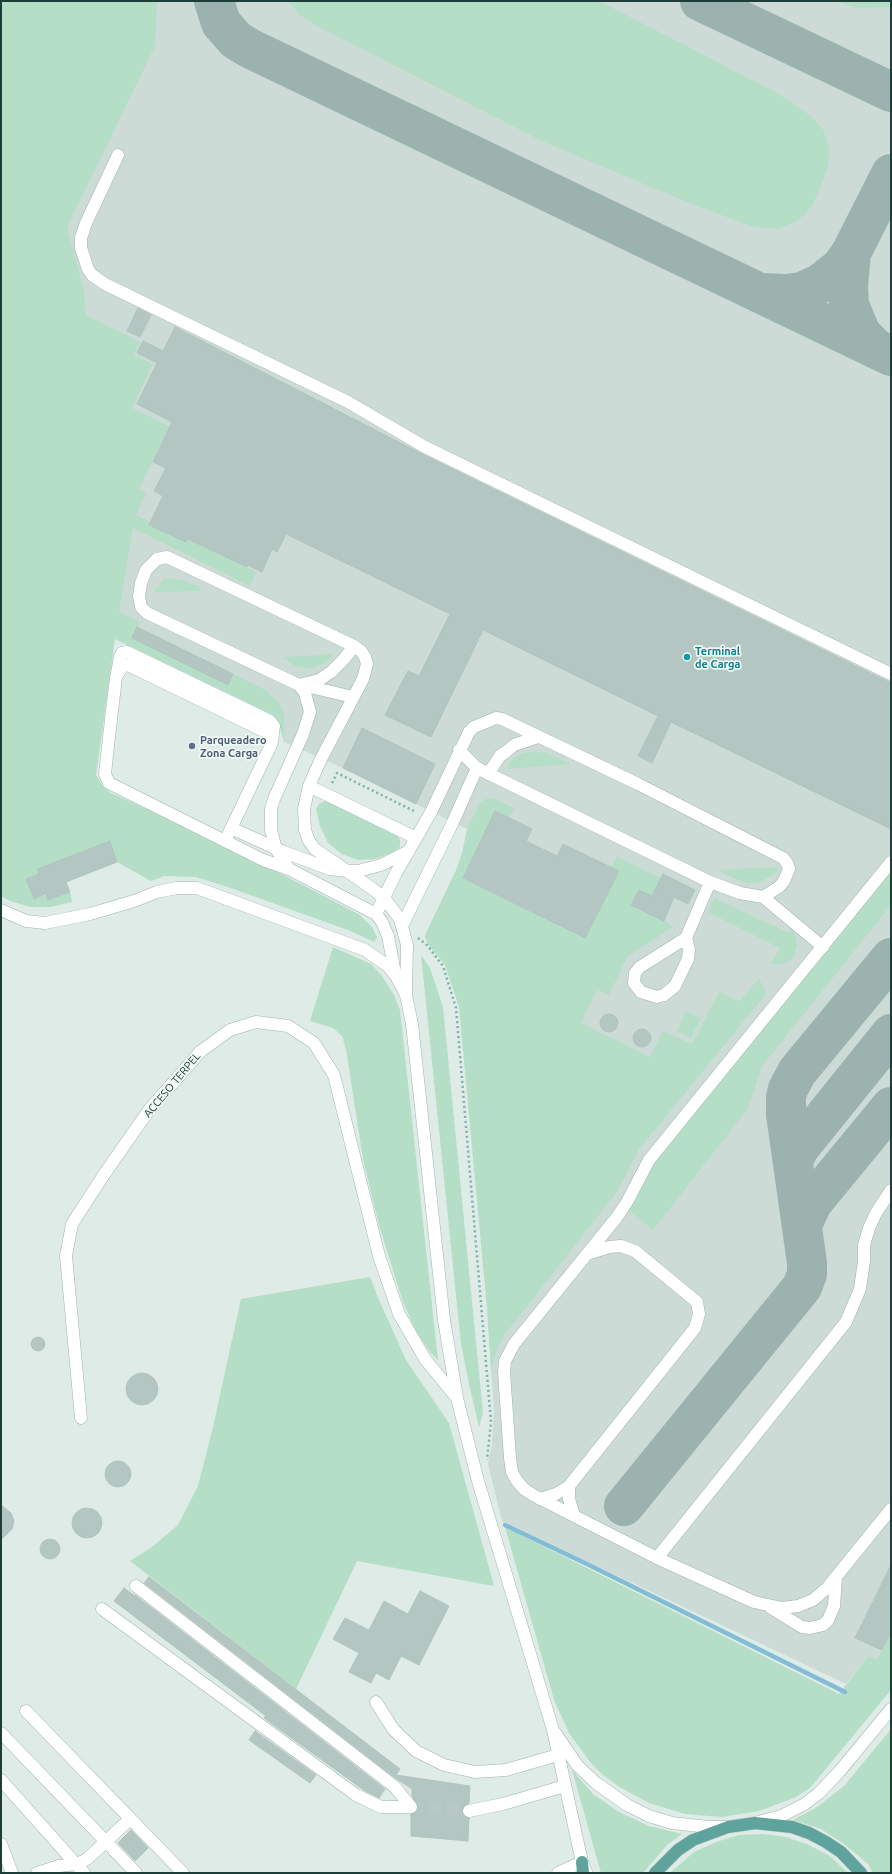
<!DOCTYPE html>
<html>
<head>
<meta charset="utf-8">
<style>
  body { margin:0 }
  #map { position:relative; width:892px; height:1874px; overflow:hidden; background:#deebe7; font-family:Ubuntu,sans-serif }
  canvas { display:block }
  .frame { position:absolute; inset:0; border:2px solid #1e3c38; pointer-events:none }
</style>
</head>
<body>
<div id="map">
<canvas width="892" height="1874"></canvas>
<div class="frame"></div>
</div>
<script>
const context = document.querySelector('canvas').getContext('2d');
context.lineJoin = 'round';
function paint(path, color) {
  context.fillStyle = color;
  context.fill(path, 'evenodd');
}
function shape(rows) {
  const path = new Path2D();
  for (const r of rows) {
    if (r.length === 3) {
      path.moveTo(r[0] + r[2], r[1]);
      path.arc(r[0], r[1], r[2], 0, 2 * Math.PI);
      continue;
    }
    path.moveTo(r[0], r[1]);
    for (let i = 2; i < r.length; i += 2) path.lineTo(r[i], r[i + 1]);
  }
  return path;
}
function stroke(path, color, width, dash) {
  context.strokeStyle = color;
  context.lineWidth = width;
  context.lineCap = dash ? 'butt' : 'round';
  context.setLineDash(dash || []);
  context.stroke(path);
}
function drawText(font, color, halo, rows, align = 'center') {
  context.font = font + ' Ubuntu,sans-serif';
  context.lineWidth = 3.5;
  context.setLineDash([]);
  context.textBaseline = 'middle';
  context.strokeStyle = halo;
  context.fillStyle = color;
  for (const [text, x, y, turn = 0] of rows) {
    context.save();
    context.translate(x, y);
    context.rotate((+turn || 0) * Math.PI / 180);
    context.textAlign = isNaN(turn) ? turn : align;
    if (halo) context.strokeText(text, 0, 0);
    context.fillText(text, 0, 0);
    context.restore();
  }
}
paint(shape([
  [1,1,891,1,891,1632,877,1659,868,1656,846,1684,502,1521,488,1464,492,1445,494,1411,487,1309,546,1018,530,912,463,878,483,837,416,804,435,764,363,729,343,768,284,742,284,715,256,706,114,638,86,315]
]), '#ccdbd6');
paint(shape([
  [1,1,157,1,155,46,67,227,83,287,86,315,140,342,134,355,153,364,132,408,169,426,139,489,146,493,136,515,151,522,150,525,186,542,188,539,256,572,250,586,133,528,119,612,140,622,132,638,227,685,233,674,264,689,280,704,284,715,284,742,278,721,271,714,115,639,96,775,104,788,111,793,226,845,360,915,372,927,377,937,374,942,348,930,225,886,196,877,164,876,151,881,117,862,110,841,37,869,39,874,26,879,34,899,46,895,49,900,70,892,72,902,51,907,30,907,10,901,1,896],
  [288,1,599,1,776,92,812,117,823,129,829,147,829,158,826,173,813,204,806,213,797,221,778,229,754,227,694,205,544,142,315,25,300,15],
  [836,1,891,1,891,7,858,8],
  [170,578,182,580,200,587,201,589,200,591,154,592,163,580],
  [334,654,323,664,310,669,295,666,283,657],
  [534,752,546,753,571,764,508,769,509,763,514,758,523,753],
  [493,798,514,808,509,818,495,812,463,878,585,938,618,871,611,868,617,857,661,878,652,896,639,890,631,905,664,921,673,927,627,957,609,995,597,990,581,1023,650,1057,663,1031,692,1044,719,992,740,1001,759,978,766,994,639,1149,617,1192,504,1335,498,1346,491,1369,487,1309,459,1007,445,965,428,944,425,937,427,931,457,868,462,853,467,829,480,803,485,799],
  [325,801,332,801,397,834,400,840,400,847,391,853,375,859,358,860,342,854,328,843,320,826,316,809,319,804],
  [779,867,777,872,759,883,742,882,717,870],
  [891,869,891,905,762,1066,751,1100,746,1111,653,1230,626,1208,651,1165],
  [714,898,789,933,792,929,796,936,797,945,794,956,790,961,781,964,771,964,780,948,708,912],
  [333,947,371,964,382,976,394,995,400,1010,438,1360,430,1352,416,1331,403,1302,379,1225,363,1159,346,1049,342,1036,333,1028,310,1021],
  [421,955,430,968,443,1007,483,1413,479,1427,469,1384,461,1344],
  [686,1011,701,1018,691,1038,677,1031],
  [370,1277,379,1300,406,1360,449,1423,494,1586,357,1561,296,1689,130,1561,152,1547,178,1525,198,1486,213,1427,241,1299],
  [505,1527,839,1694,868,1656,877,1659,891,1632,891,1690,810,1788,794,1798,759,1811,722,1817,685,1814,649,1803,618,1786,603,1775,590,1762,569,1733,554,1700],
  [891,1729,891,1873,873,1873,868,1864,844,1844,821,1829,793,1820,817,1807,844,1786],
  [572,1770,593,1794,619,1812,649,1826,682,1834,667,1845,643,1873,601,1873],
  [763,1834,786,1837,809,1845,830,1856,848,1873,670,1873,694,1852,716,1842,739,1835]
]), '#b5dec6');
stroke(shape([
  [505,1525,587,1564,845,1692]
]), '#82bcd5', 4.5);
stroke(shape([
  [214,1,221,23,236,40,249,48,891,356],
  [700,1,891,92],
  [851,253,848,286,849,305,861,334,876,349],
  [761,293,786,294,802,292,821,283,841,267,851,253,891,174],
  [793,1164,794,1158,800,1147,891,1034],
  [803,1223,812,1203,891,1107],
  [624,1506,802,1287,807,1274,807,1263,786,1114,786,1097,788,1089,797,1072,891,958]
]), '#9bb2ae', 40);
const building = shape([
  [138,308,151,315,140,337,127,331,138,308],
  [175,327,422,454,891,683,891,829,671,722,652,763,638,756,658,716,483,630,431,737,385,715,408,671,419,676,450,614,286,534,277,552,272,549,262,572,248,565,247,567,188,539,186,542,149,525,163,496,154,491,166,468,153,462,172,422,137,404,157,363,137,353,143,341,163,351,175,327],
  [137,627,233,674,228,685,132,638,137,627],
  [362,728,435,764,416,804,343,768,362,728],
  [495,811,532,829,526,841,557,856,563,844,619,871,585,938,463,878,495,811],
  [110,841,117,862,66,882,70,892,48,900,46,894,34,899,26,879,39,874,37,869,110,841],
  [663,874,695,890,688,904,674,897,664,921,631,905,639,890,652,896,663,874],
  [609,1023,9],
  [642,1038,9],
  [38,1344,7],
  [142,1389,16],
  [118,1474,13],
  [1,1505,11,1513,14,1521,12,1529,1,1540,1,1505],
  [87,1523,15],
  [50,1549,10],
  [891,1565,891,1632,882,1650,855,1638,891,1565],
  [149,1577,400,1769,396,1775,470,1786,469,1803,464,1806,462,1812,464,1816,469,1818,468,1841,411,1836,411,1814,416,1813,418,1807,412,1796,412,1789,394,1777,144,1583,149,1577],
  [124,1588,135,1596,135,1595,385,1789,379,1798,365,1791,264,1718,266,1716,114,1601,124,1588],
  [420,1591,449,1606,419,1665,401,1656,389,1680,376,1673,371,1683,349,1672,359,1653,333,1639,345,1618,369,1630,384,1601,408,1614,420,1591],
  [255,1731,316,1775,310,1783,249,1740,255,1731],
  [131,1830,148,1848,135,1861,118,1843,131,1830]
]);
paint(building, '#b3c6c1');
stroke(building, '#b0c5bf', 1);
stroke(shape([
  [411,1807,469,1811]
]), '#b8c8c4', 12, [12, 6]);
const minor = shape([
  [118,155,86,223,81,238,81,248,88,269,92,275,105,284,348,402,425,447,891,674],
  [117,673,120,657,122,653,127,652,270,721,274,726,272,741],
  [299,685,319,680,331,672,344,659,354,646],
  [302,685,353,697],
  [459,750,477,768,710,882,740,893,763,897,823,947],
  [488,774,500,756,507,751,514,745,538,737],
  [309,786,416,838],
  [231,828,284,852,330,869,346,871,358,871,381,865,409,851],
  [225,841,271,745,272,741,270,736,266,732,128,665,123,666,116,677,109,737,105,774,109,783,263,860,289,869],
  [891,862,649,1160,627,1202,617,1217,514,1344,505,1361,504,1372,510,1458,512,1472,517,1481,524,1489,533,1495,657,1558,754,1602,782,1608,798,1606,813,1600,827,1588,891,1509],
  [1,910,26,921,45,923,90,914,134,901,157,892,177,888,197,888,365,950,388,966,396,976,406,995,412,1024,444,1320,457,1398,478,1481,553,1730,582,1862,586,1872],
  [376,914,396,873,431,812,469,732,474,727,496,718,502,719,638,784,783,858,787,863,789,869,784,881,779,887,763,897],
  [402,926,453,822,477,768],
  [686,938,689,950,688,959,675,986,664,995,657,997,641,992,634,983,635,973,640,967,686,938,710,882],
  [395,973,388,936,382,922,376,914,289,869,276,849,271,830,271,809,274,799,303,734,310,712,305,693,299,685,147,613,141,607,139,596,141,583,146,570,157,559,167,557,354,646,361,651,365,657,367,664,363,679,321,759,309,786,304,809,305,830,309,841,315,849,370,887,384,898,400,919,407,945,406,995],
  [81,1418,66,1256,72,1224,103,1176,149,1110,201,1051,230,1030,256,1022,288,1026,314,1043,334,1075,379,1256,399,1314,425,1359,456,1397],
  [540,1499,556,1494,569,1486],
  [574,1516,569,1499,569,1486,695,1328,699,1314,697,1302,635,1251,621,1246,609,1247,587,1254],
  [657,1558,846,1322,860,1289,864,1261,864,1245,869,1228,876,1213,891,1190],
  [136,1586,395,1787,411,1807],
  [771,1608,802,1627,810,1628,823,1625,828,1620,834,1606,836,1577],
  [102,1609,356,1795,381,1807,411,1807],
  [376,1702,393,1729,416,1751,444,1765,475,1772,506,1770,558,1755],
  [26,1711,183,1873],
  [1,1733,136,1873],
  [556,1734,577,1765,596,1783,627,1805,649,1816,672,1823,709,1827,727,1827],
  [1,1780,84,1873],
  [469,1811,503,1804,565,1786],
  [755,1823,781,1816,803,1805,818,1794,839,1772,891,1709],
  [1,1844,12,1873],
  [37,1873,59,1866,77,1864,87,1859,130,1819],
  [558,1873,582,1862]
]);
const major = shape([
  [582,1862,583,1873],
  [655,1873,678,1850,693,1840,728,1827,755,1823,792,1827,809,1833,826,1842,841,1852,861,1873]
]);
stroke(minor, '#a1b3af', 13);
stroke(major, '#c0c8c7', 13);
stroke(shape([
  [332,783,337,773,416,812],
  [418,938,427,945,443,966,456,1008,491,1422,487,1460]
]), '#7cb1a8', 2.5, [2, 3]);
stroke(minor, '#fff', 12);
stroke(major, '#5fa49c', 12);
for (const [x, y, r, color] of [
  [687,657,4,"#0f9aa8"],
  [192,746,4,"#5c6f8a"]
]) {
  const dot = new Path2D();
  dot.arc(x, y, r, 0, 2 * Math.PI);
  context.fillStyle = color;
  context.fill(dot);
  stroke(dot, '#eff8f4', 1.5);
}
drawText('bold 11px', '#0d838f', '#eff8f4', [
  ["Terminal",695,651],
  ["de Carga",695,664]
], 'left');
drawText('bold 11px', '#4e5e75', '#eff8f4', [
  ["Parqueadero",200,740],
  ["Zona Carga",200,753]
], 'left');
drawText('11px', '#1e3c38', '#eff8f4', [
  ["ACCESO TERPEL",172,1085,-50]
]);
</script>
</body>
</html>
